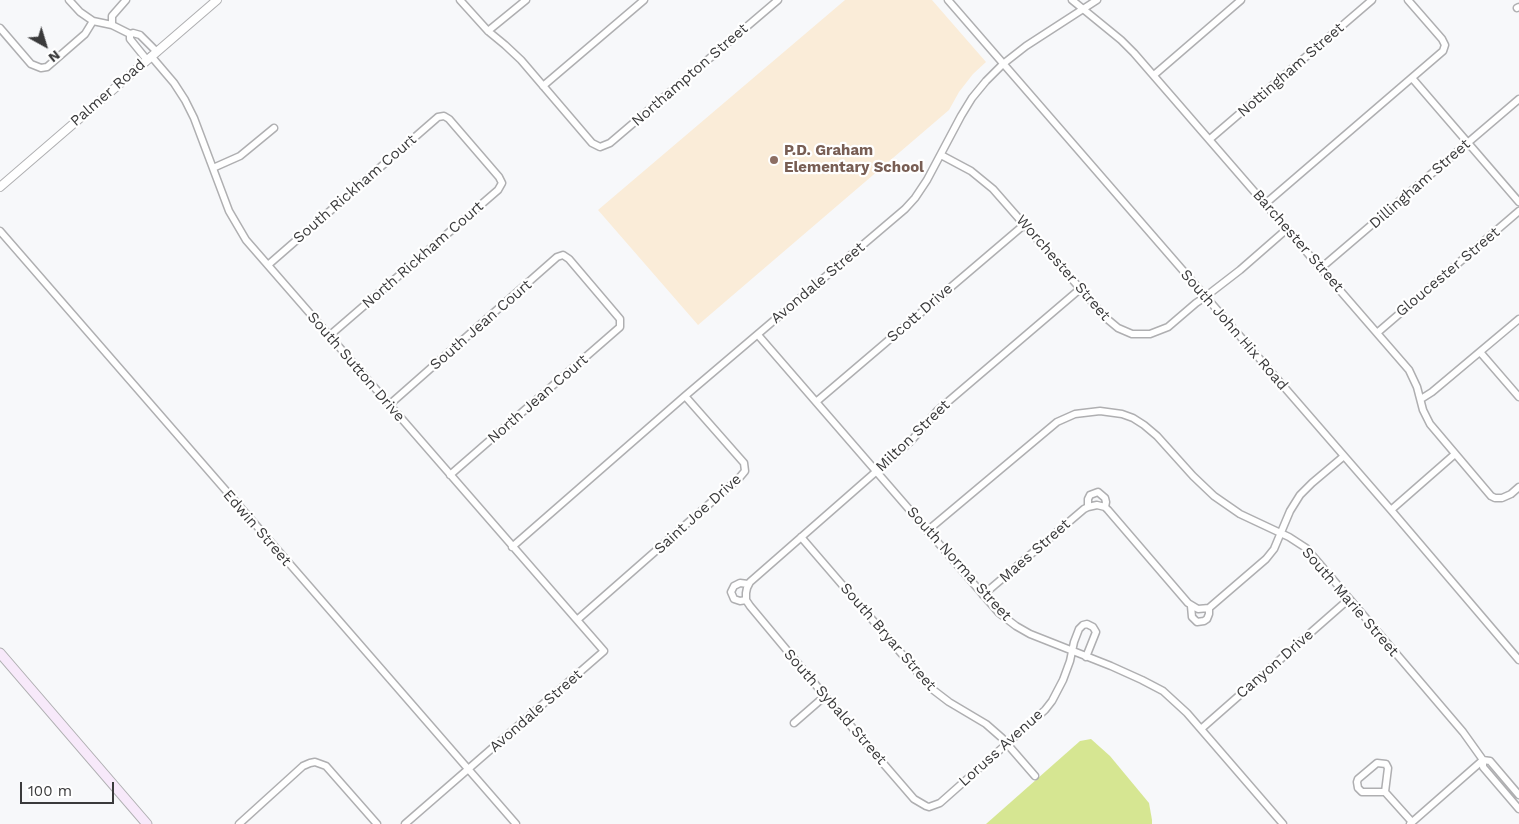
<!DOCTYPE html>
<html>
<head>
<meta charset="utf-8">
<style>
  body { margin:0 }
  #map { position:relative; width:1519px; height:824px; overflow:hidden; background:#f7f8fa; font-family:"Work Sans",sans-serif }
  canvas { display:block }
  .north { position:absolute; left:20px; top:20px; width:50px; height:50px; -webkit-text-stroke:4px #fff; paint-order:stroke; rotate:141deg; font-size:14px; font-weight:700; line-height:20px; text-align:center; color:#3a3a3b }
  .north::after { content:''; display:block; margin:auto; width:18px; height:22px; background:#3a3a3b; clip-path:polygon(50% 0,100% 100%,50% 72%,0 100%) }
  .scale { position:absolute; left:20px; top:782px; width:94px; height:22px; box-sizing:border-box; border:2px solid #3a3a3b; border-top:0; padding-left:6px; font-size:15px; line-height:18px; white-space:nowrap; color:#3a3a3b; -webkit-text-stroke:4px #fff; paint-order:stroke }
</style>
</head>
<body>
<div id="map">
<canvas width="1519" height="824"></canvas>
<div class="north">N</div>
<div class="scale">100 m</div>
</div>
<script>
const context = document.querySelector('canvas').getContext('2d');
context.lineJoin = 'round';
function paint(path, color) {
  context.fillStyle = color;
  context.fill(path, 'evenodd');
}
function shape(rows) {
  const path = new Path2D();
  for (const r of rows) {
    path.moveTo(r[0], r[1]);
    for (let i = 2; i < r.length; i += 2) path.lineTo(r[i], r[i + 1]);
  }
  return path;
}
function stroke(path, color, width, dash) {
  context.strokeStyle = color;
  context.lineWidth = width;
  context.lineCap = dash ? 'butt' : 'round';
  context.setLineDash(dash || []);
  context.stroke(path);
}
function drawText(font, color, halo, rows, align = 'center') {
  context.font = font + ' "Work Sans",sans-serif';
  context.lineWidth = 4.5;
  context.setLineDash([]);
  context.textBaseline = 'middle';
  context.strokeStyle = halo;
  context.fillStyle = color;
  for (const [text, x, y, turn = 0] of rows) {
    context.save();
    context.translate(x, y);
    context.rotate((+turn || 0) * Math.PI / 180);
    context.textAlign = isNaN(turn) ? turn : align;
    if (halo) context.strokeText(text, 0, 0);
    context.fillText(text, 0, 0);
    context.restore();
  }
}
paint(shape([
  [845,0,932,0,986,62,973,74,959,92,949,110,698,325,598,210]
]), '#faecd8');
paint(shape([
  [1091,739,1110,756,1149,803,1152,820,1152,824,986,824,1080,741]
]), '#d6e692');
const minor = shape([
  [69,0,80,12,93,21,112,25,130,34,133,33,140,35,157,52],
  [460,0,488,31,505,45,521,60,592,143,600,147,610,143,778,0],
  [948,0,1391,510,1519,660],
  [1072,0,1121,40,1134,53,1409,370,1417,387,1423,410,1430,424,1491,496,1495,498,1502,498,1511,494,1519,487],
  [1517,8,1519,7],
  [112,25,112,16,126,0],
  [0,28,31,64,41,68,47,67,85,34,93,21],
  [488,31,526,0],
  [130,34,130,39,147,60],
  [151,56,174,83,185,100,194,118,229,211,246,240,604,651,405,824],
  [1154,75,1241,0],
  [1412,78,1519,202],
  [543,86,644,0],
  [1210,139,1372,0],
  [941,155,971,171,993,189,1106,318,1118,328,1132,334,1150,334,1168,327,1196,303,1205,297,1240,270,1287,229],
  [213,168,240,156,274,128],
  [1265,204,1443,51,1445,45,1442,39,1408,0],
  [0,231,516,824],
  [268,265,438,117,444,116,449,119,499,177,502,183,498,190,329,336],
  [1321,268,1519,99],
  [1080,289,937,411,911,441,750,582,747,588,746,593,746,600,750,606,825,696,914,799,926,806,929,807,940,803,1045,710,1052,701,1063,680,1070,661,1074,642,1079,629,1083,625,1087,624,1093,627,1096,632,1086,657],
  [1377,333,1519,211],
  [758,335,999,613,1016,626,1030,634,1111,666,1142,680,1163,691,1187,713,1283,824],
  [1480,352,1519,397],
  [1421,399,1432,392,1519,319],
  [816,402,1025,224],
  [389,405,557,257,563,255,569,259,620,319,620,327,450,475],
  [1088,507,1088,499,1090,495,1098,492,1105,498,1106,502,1105,507],
  [1391,510,1455,454],
  [927,531,1057,422,1075,414,1100,411,1122,414,1133,418,1144,425,1157,436,1193,476,1214,496,1240,514,1289,537,1306,548,1463,732,1483,760,1483,767,1519,809],
  [801,537,932,689,949,702,986,724,1002,738,1035,776],
  [512,547,685,396,905,209,915,198,927,180,961,116,972,98,986,81,1003,64,1026,46,1097,0],
  [983,595,1084,509,1088,507,1097,505,1105,507,1108,510,1188,603,1198,609,1209,608,1266,559,1274,549,1290,511,1300,495,1312,483,1344,456],
  [746,600,740,601,734,599,731,592,734,586,740,583,748,584],
  [1191,606,1192,617,1197,622,1204,621,1207,619,1209,614,1209,608],
  [577,620,740,477,745,471,744,463,685,396],
  [794,723,825,696],
  [1201,729,1349,599],
  [1483,760,1490,761,1519,795],
  [1385,792,1388,768,1386,764,1377,763,1358,779,1357,782,1358,788,1362,792,1385,792,1412,822],
  [239,824,303,766,310,763,315,762,326,766,377,824],
  [1410,824,1483,760]
]);
const tertiary = shape([
  [0,187,217,0]
]);
const secondary = shape([
  [0,653,147,824]
]);
stroke(minor, '#afafb1', 9);
stroke(tertiary, '#afafb1', 10);
stroke(secondary, '#afafb1', 11);
stroke(minor, '#fff', 6);
stroke(tertiary, '#fff', 8);
stroke(secondary, '#f7e9fa', 9);
for (const [x, y, r, color] of [
  [774,160,5,"#8d6e63"]
]) {
  const dot = new Path2D();
  dot.arc(x, y, r, 0, 2 * Math.PI);
  context.fillStyle = color;
  context.fill(dot);
  stroke(dot, '#fff', 2);
}
drawText('15px', '#3a3a3b', '#fff', [
  ["Nottingham Street",1291,70,-41],
  ["Northampton Street",690,75,-41],
  ["Palmer Road",108,93,-41],
  ["Dillingham Street",1420,184,-41],
  ["South Rickham Court",355,189,-41],
  ["Barchester Street",1298,241,49],
  ["North Rickham Court",423,255,-41],
  ["Worchester Street",1063,268,49],
  ["Gloucester Street",1448,272,-40],
  ["Avondale Street",818,283,-40],
  ["Scott Drive",920,313,-41],
  ["South Jean Court",481,325,-41],
  ["South John Hix Road",1234,330,49],
  ["South Sutton Drive",356,367,49],
  ["North Jean Court",538,399,-41],
  ["Milton Street",913,436,-44],
  ["Saint Joe Drive",698,514,-42],
  ["Edwin Street",257,528,49],
  ["Maes Street",1035,551,-41],
  ["South Norma Street",959,564,48],
  ["South Marie Street",1350,602,49],
  ["South Bryar Street",888,637,49],
  ["Canyon Drive",1275,664,-41],
  ["South Sybald Street",835,707,49],
  ["Avondale Street",536,711,-41],
  ["Loruss Avenue",1001,748,-42]
]);
drawText('bold 15px', '#785e54', '#fff', [
  ["P.D. Graham",784,151],
  ["Elementary School",784,168]
], 'left');
</script>
</body>
</html>
